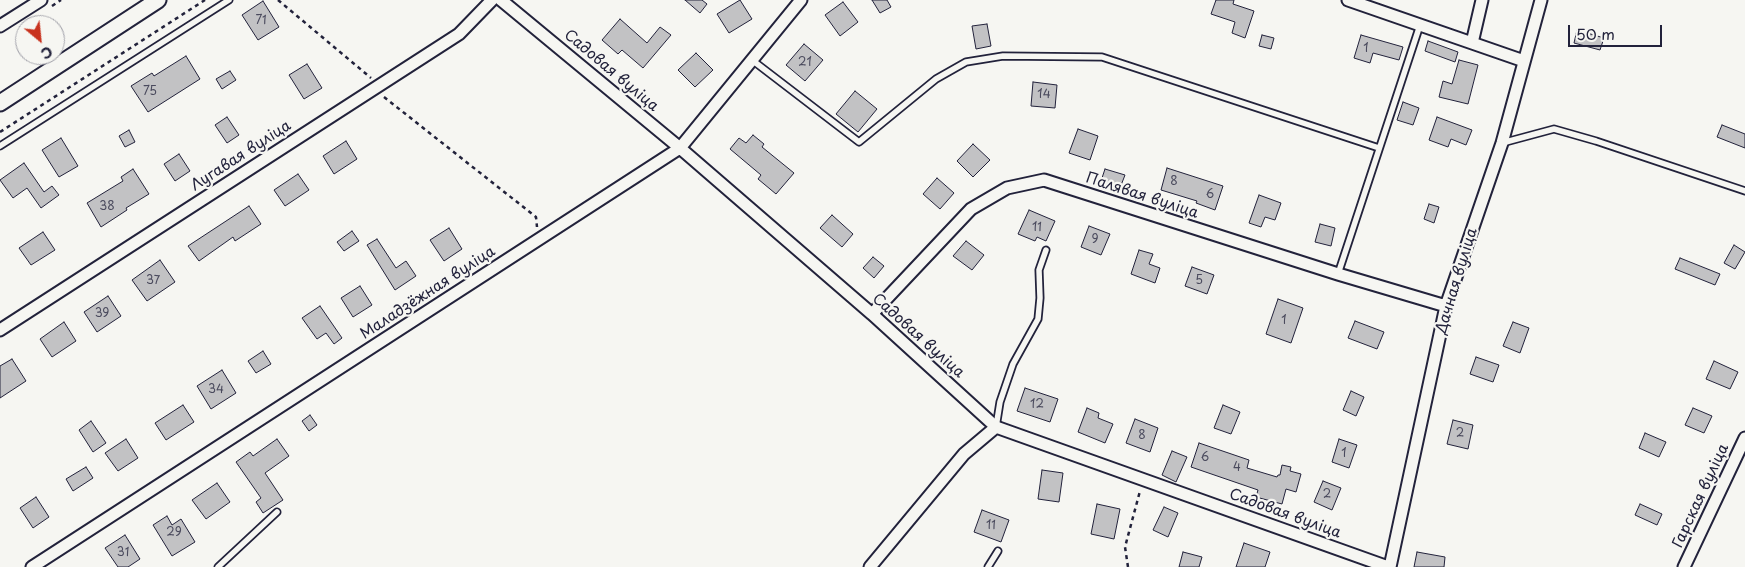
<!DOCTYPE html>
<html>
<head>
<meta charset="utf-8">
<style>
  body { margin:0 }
  #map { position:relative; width:1745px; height:567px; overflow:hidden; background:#f6f6f2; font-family:"Playpen Sans",sans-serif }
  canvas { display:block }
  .north { position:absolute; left:15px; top:15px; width:50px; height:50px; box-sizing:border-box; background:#f6f6f2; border:1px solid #a1a1a9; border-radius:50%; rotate:152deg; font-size:14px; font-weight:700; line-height:20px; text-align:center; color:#22223b }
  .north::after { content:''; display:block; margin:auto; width:18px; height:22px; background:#c8321e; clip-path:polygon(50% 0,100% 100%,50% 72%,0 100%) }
  .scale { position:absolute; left:1568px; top:25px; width:94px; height:22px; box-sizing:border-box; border:2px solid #22223b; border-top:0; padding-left:6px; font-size:15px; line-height:18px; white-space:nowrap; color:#22223b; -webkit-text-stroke:4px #f6f6f2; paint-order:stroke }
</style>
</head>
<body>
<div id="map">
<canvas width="1745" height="567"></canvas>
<div class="north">С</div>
<div class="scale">50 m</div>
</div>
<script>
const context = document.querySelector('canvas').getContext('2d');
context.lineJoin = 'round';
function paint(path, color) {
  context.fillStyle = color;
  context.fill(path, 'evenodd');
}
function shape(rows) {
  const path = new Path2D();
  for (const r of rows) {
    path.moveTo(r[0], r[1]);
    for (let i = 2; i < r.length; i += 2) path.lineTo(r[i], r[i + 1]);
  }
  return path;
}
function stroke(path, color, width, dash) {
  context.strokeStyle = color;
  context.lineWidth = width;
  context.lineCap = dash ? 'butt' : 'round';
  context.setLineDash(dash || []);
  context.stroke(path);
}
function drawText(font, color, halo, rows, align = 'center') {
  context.font = font + ' "Playpen Sans",sans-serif';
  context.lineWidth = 4.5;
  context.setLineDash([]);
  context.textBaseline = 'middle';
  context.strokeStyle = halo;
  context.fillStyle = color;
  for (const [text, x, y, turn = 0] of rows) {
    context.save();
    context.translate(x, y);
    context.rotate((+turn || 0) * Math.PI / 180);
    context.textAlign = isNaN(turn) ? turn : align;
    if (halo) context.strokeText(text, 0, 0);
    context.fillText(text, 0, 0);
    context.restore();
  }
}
const building = shape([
  [685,0,702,0,707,4,700,13,685,0],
  [740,0,752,19,729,33,717,14,740,0],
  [872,0,887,0,891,7,880,13,872,0],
  [1216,0,1234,0,1233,4,1254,11,1245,38,1232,33,1235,22,1211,14,1216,0],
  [263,1,279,27,258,40,242,15,263,1],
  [843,2,858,22,840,36,825,15,843,2],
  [620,19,647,43,660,27,671,35,643,68,622,50,618,54,602,40,620,19],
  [987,24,991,46,976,49,972,26,987,24],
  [1577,30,1604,38,1600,50,1574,43,1577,30],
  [1262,35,1274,38,1271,49,1259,46,1262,35],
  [1361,35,1403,47,1399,60,1373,53,1370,63,1354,58,1361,35],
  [1428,41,1458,52,1455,62,1425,51,1428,41],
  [804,44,823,60,805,81,786,65,804,44],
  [696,53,713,70,695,87,678,70,696,53],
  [186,56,200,79,148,112,131,86,152,73,154,76,186,56],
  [1459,60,1478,65,1468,104,1439,97,1443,81,1452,84,1459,60],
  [307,64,322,88,304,99,289,75,307,64],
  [230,71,236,80,222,89,216,79,230,71],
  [1033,82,1057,85,1055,108,1031,106,1033,82],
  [855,91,877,109,858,132,836,114,855,91],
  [1403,102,1419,108,1413,125,1397,120,1403,102],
  [227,117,239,135,227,143,215,125,227,117],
  [1437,117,1472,130,1466,145,1451,139,1448,147,1429,140,1437,117],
  [1722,125,1745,134,1745,148,1717,137,1722,125],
  [1078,129,1098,136,1090,160,1069,153,1078,129],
  [129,130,135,142,125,147,119,136,129,130],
  [753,135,764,144,762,147,794,173,776,194,758,179,761,175,730,149,739,138,746,143,753,135],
  [61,138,78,166,59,177,42,150,61,138],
  [346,141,357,159,334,174,323,156,346,141],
  [973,144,990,160,973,177,957,161,973,144],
  [179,154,190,171,175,181,164,164,179,154],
  [24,163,44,192,52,186,59,195,41,208,27,188,13,198,0,180,24,163],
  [1167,168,1223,186,1215,210,1196,203,1197,201,1161,190,1167,168],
  [133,169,149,194,126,208,127,210,101,227,87,203,123,181,121,177,133,169],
  [1105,169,1125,175,1120,188,1101,181,1105,169],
  [298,174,309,190,285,206,274,190,298,174],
  [937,178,954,193,940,209,923,194,937,178],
  [1259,195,1281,203,1275,220,1265,217,1261,227,1249,223,1259,195],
  [1429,204,1439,207,1434,223,1424,219,1429,204],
  [249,206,261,224,235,241,233,237,199,261,188,246,249,206],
  [1029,210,1055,221,1046,241,1037,237,1035,241,1018,234,1029,210],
  [832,215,853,234,842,247,820,228,832,215],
  [1320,224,1335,228,1331,246,1315,242,1320,224],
  [1089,226,1110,234,1101,255,1081,247,1089,226],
  [449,228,462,249,444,261,430,240,449,228],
  [352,231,359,241,344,251,337,242,352,231],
  [43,232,55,250,31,265,19,248,43,232],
  [377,239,396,268,406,261,416,276,395,290,367,245,377,239],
  [966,241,984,255,972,270,953,256,966,241],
  [1734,245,1745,252,1735,269,1724,263,1734,245],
  [1139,250,1153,254,1149,264,1160,268,1155,283,1131,274,1139,250],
  [873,257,884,266,874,278,863,268,873,257],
  [1680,258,1720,274,1715,285,1675,269,1680,258],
  [160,260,175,282,147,301,132,280,160,260],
  [1192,267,1214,275,1207,294,1185,286,1192,267],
  [360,286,372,305,353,317,341,298,360,286],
  [108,296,121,316,97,332,84,312,108,296],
  [1278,299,1303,308,1291,343,1266,334,1278,299],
  [320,306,342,338,334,344,326,333,317,339,302,318,320,306],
  [1355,321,1384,332,1377,349,1348,338,1355,321],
  [64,322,76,341,52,357,40,339,64,322],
  [1513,322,1529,328,1520,353,1503,346,1513,322],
  [263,351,271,364,256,373,248,361,263,351],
  [1476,357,1499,365,1493,382,1470,374,1476,357],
  [12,359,26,381,0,398,0,366,12,359],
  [1714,361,1738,372,1730,389,1706,379,1714,361],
  [222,370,236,393,211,409,197,386,222,370],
  [1025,388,1058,399,1050,422,1017,411,1025,388],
  [1351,391,1364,397,1356,416,1343,410,1351,391],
  [183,405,194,422,166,440,155,423,183,405],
  [1223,405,1240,412,1231,434,1214,428,1223,405],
  [1087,408,1099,413,1098,418,1113,424,1105,443,1078,432,1087,408],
  [1693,408,1712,416,1704,433,1685,425,1693,408],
  [310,415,317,425,309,431,302,421,310,415],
  [1135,419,1158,428,1150,452,1126,443,1135,419],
  [1453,420,1473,425,1468,449,1447,444,1453,420],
  [91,421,106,443,93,452,79,430,91,421],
  [1645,433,1666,442,1659,457,1639,448,1645,433],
  [126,439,138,458,118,471,105,453,126,439],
  [277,439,289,456,265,473,283,500,263,513,256,502,261,498,236,462,250,452,253,456,277,439],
  [1339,439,1357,445,1349,468,1332,462,1339,439],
  [1199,443,1249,460,1247,468,1277,477,1278,475,1280,475,1282,465,1291,467,1290,471,1301,474,1296,492,1286,489,1282,504,1256,497,1258,490,1191,467,1199,443],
  [1172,451,1187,457,1176,482,1162,475,1172,451],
  [86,467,93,478,73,491,66,479,86,467],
  [1042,470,1063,473,1059,502,1038,499,1042,470],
  [1323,481,1341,488,1332,510,1314,502,1323,481],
  [217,483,230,502,206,519,192,500,217,483],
  [36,497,49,517,33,528,20,508,36,497],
  [1097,504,1120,509,1114,539,1091,534,1097,504],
  [1640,504,1662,514,1657,525,1635,515,1640,504],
  [1164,507,1178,513,1168,537,1153,530,1164,507],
  [982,510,1009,520,1001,542,974,532,982,510],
  [167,516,172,525,181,519,195,542,172,556,153,525,167,516],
  [125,535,140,559,128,567,118,567,105,548,125,535],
  [1244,543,1270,552,1265,567,1236,567,1244,543],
  [1183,552,1202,557,1199,567,1179,567,1183,552],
  [1417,552,1445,557,1444,567,1414,567,1417,552]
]);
paint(building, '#c2c2c4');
stroke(building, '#22223b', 1);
const service = shape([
  [752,60,859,142,936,79,966,62,1003,56,1102,57,1379,148],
  [1502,143,1554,129,1596,141,1745,191],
  [0,146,229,0],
  [1338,274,1420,25],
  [996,427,1000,402,1013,364,1038,319,1040,298,1039,270,1046,250],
  [218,567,277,512],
  [988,567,998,551]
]);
const minor = shape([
  [501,0,680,148,872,314,996,427,1388,567],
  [1348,0,1524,61],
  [0,26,41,0],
  [1472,43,1482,0],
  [872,314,971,209,1007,188,1044,180,1338,274,1446,306],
  [0,330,459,34,492,0],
  [32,567,680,148,801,0],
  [870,567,964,454,996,427],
  [1390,567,1446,306,1502,143,1541,0],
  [1684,567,1745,438]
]);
const tertiary = shape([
  [0,103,158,0]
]);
stroke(service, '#22223b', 9);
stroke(minor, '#22223b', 15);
stroke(tertiary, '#22223b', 19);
stroke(shape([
  [278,0,371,78],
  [52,6,61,0],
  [384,97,536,217,537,227],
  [0,132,205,0],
  [1128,567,1125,547,1140,491]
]), '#22223b', 2.5, [4, 4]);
stroke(service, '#f6f6f2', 5.5);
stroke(minor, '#f6f6f2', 11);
stroke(tertiary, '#f6f6f2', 15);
drawText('12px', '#4a4a5d', null, [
  ["71",261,21],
  ["1",1366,49],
  ["21",805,63],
  ["75",150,92],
  ["14",1044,95],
  ["8",1174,182],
  ["6",1210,195],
  ["38",107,207],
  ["11",1037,228],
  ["9",1095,240],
  ["37",153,281],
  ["5",1199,281],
  ["39",102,314],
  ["1",1284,321],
  ["34",216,390],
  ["12",1037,405],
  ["2",1460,434],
  ["8",1142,436],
  ["1",1344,454],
  ["6",1205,458],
  ["4",1237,468],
  ["2",1327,495],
  ["11",991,526],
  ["29",174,533],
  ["31",123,553]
]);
drawText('15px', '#22223b', '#f6f6f2', [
  ["Садовая вуліца",611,71,40],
  ["Лугавая вуліца",241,156,-33],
  ["Палявая вуліца",1142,196,18],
  ["Дачная вуліца",1457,281,-73],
  ["Маладзёжная вуліца",428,293,-33],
  ["Садовая вуліца",918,336,42],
  ["Гарская вуліца",1701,496,-65],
  ["Садовая вуліца",1285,514,20]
]);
</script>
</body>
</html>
